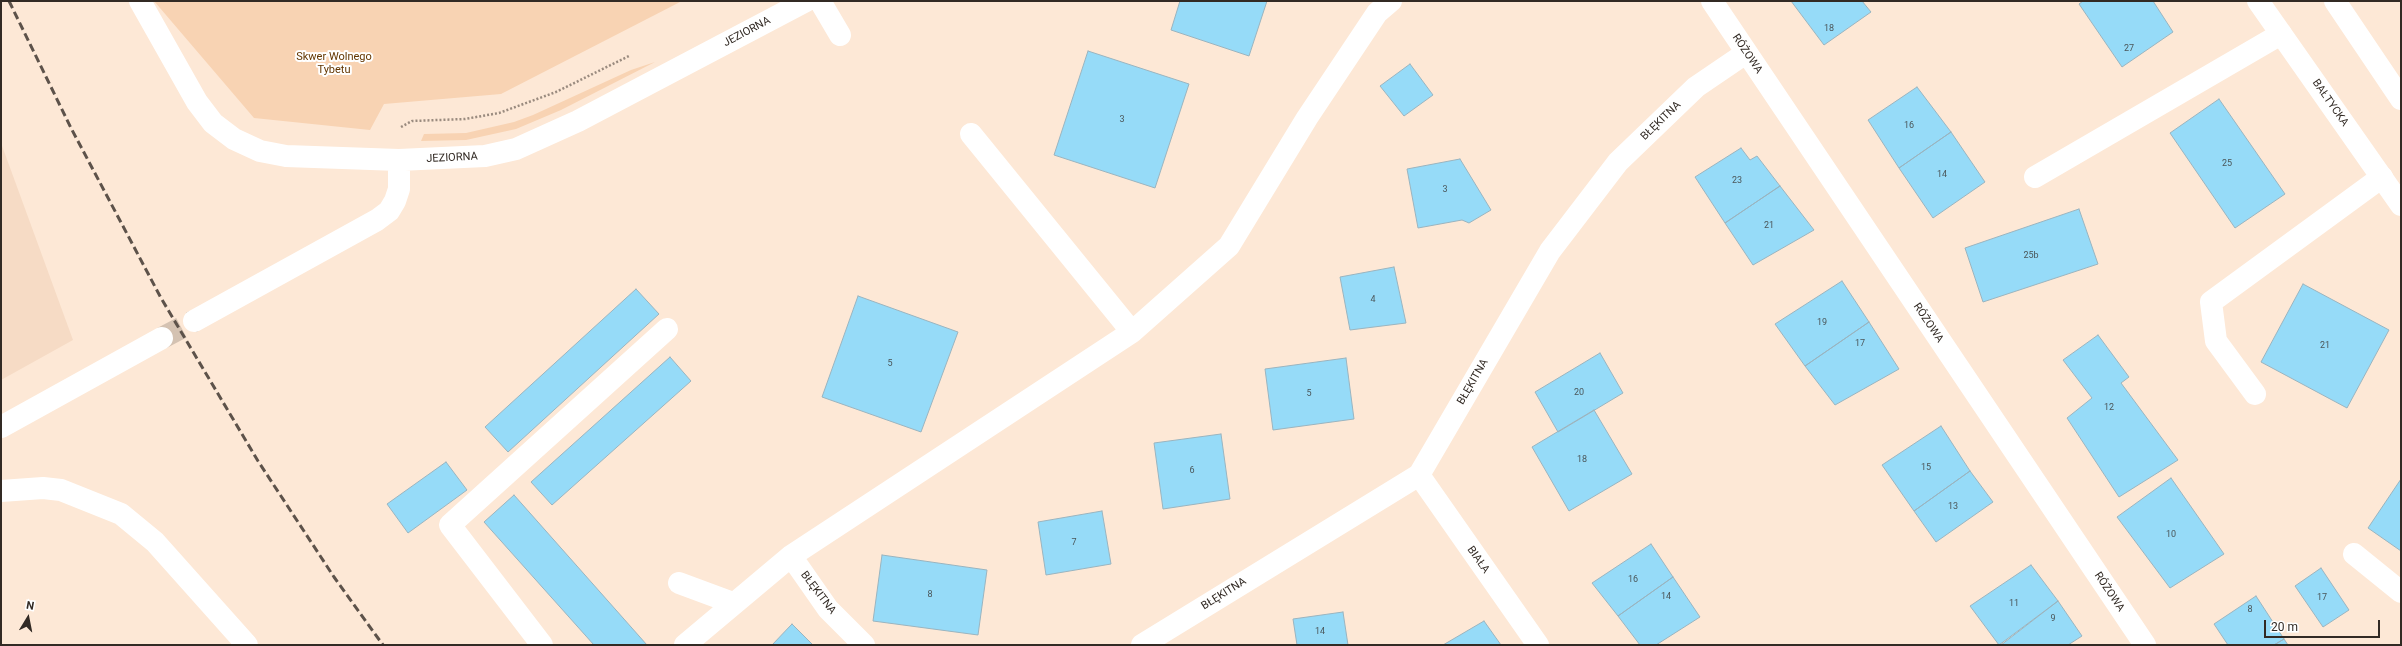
<!DOCTYPE html>
<html>
<head>
<meta charset="utf-8">
<style>
  body { margin:0 }
  #map { position:relative; width:2402px; height:646px; overflow:hidden; background:#fde8d6; font-family:Roboto,sans-serif }
  canvas { display:block }
  .frame { position:absolute; inset:0; border:2px solid #322a24; pointer-events:none }
  .north { position:absolute; left:8px; top:598px; width:40px; height:40px; -webkit-text-stroke:3px #fff; paint-order:stroke; rotate:10deg; font-size:11px; font-weight:700; line-height:16px; text-align:center; color:#322a24 }
  .north::after { content:''; display:block; margin:auto; width:14px; height:18px; background:#322a24; clip-path:polygon(50% 0,100% 100%,50% 72%,0 100%) }
  .scale { position:absolute; left:2264px; top:620px; width:116px; height:18px; box-sizing:border-box; border:2px solid #322a24; border-top:0; padding-left:5px; font-size:12px; line-height:14px; white-space:nowrap; color:#322a24; -webkit-text-stroke:3px #fff; paint-order:stroke }
</style>
</head>
<body>
<div id="map">
<canvas width="2402" height="646"></canvas>
<div class="frame"></div>
<div class="north">N</div>
<div class="scale">20 m</div>
</div>
<script>
const context = document.querySelector('canvas').getContext('2d');
context.lineJoin = 'round';
function paint(path, color) {
  context.fillStyle = color;
  context.fill(path, 'evenodd');
}
function shape(rows) {
  const path = new Path2D();
  for (const r of rows) {
    path.moveTo(r[0], r[1]);
    for (let i = 2; i < r.length; i += 2) path.lineTo(r[i], r[i + 1]);
  }
  return path;
}
function stroke(path, color, width, dash) {
  context.strokeStyle = color;
  context.lineWidth = width;
  context.lineCap = dash ? 'butt' : 'round';
  context.setLineDash(dash || []);
  context.stroke(path);
}
function drawText(font, color, halo, rows, align = 'center') {
  context.font = font + ' Roboto,sans-serif';
  context.lineWidth = 4;
  context.setLineDash([]);
  context.textBaseline = 'middle';
  context.strokeStyle = halo;
  context.fillStyle = color;
  for (const [text, x, y, turn = 0] of rows) {
    context.save();
    context.translate(x, y);
    context.rotate((+turn || 0) * Math.PI / 180);
    context.textAlign = isNaN(turn) ? turn : align;
    if (halo) context.strokeText(text, 0, 0);
    context.fillText(text, 0, 0);
    context.restore();
  }
}
paint(shape([
  [1,143,73,340,1,380]
]), '#f6dbc5');
paint(shape([
  [154,1,682,1,501,94,384,104,370,130,254,118],
  [655,62,561,110,516,129,466,140,421,141,424,134,466,133,514,122,533,115,631,70]
]), '#f8d3b3');
const building = shape([
  [1180,1,1267,1,1249,56,1171,30,1180,1],
  [1791,1,1862,1,1871,12,1824,45,1791,1],
  [2083,1,2153,1,2173,32,2122,67,2079,4,2083,1],
  [1088,51,1189,84,1155,188,1054,155,1088,51],
  [1410,64,1433,95,1404,116,1380,86,1410,64],
  [1917,87,1951,132,1899,168,1868,120,1917,87],
  [2219,99,2285,194,2235,228,2170,133,2219,99],
  [1951,132,1985,182,1933,218,1899,168,1951,132],
  [1741,148,1750,160,1757,156,1780,186,1725,223,1695,177,1741,148],
  [1460,159,1491,210,1469,223,1462,220,1418,228,1407,169,1460,159],
  [1780,186,1814,230,1753,265,1725,223,1780,186],
  [2079,209,2098,264,1983,302,1965,248,2079,209],
  [1394,267,1406,323,1350,330,1340,277,1394,267],
  [1842,281,1869,322,1805,366,1775,324,1842,281],
  [2303,284,2389,330,2347,408,2261,362,2303,284],
  [636,289,659,314,508,452,485,427,636,289],
  [858,296,958,332,921,432,822,397,858,296],
  [1869,322,1899,369,1835,405,1805,366,1869,322],
  [2098,335,2129,377,2121,383,2178,460,2119,497,2067,418,2092,398,2063,360,2098,335],
  [1600,353,1623,393,1558,432,1535,392,1600,353],
  [670,357,691,381,552,505,531,482,670,357],
  [1346,358,1354,419,1273,430,1265,369,1346,358],
  [1594,410,1632,474,1569,511,1532,447,1594,410],
  [1941,426,1970,471,1914,511,1882,465,1941,426],
  [1221,434,1230,499,1163,509,1154,443,1221,434],
  [446,462,467,490,408,533,387,504,446,462],
  [1970,471,1993,502,1936,542,1914,511,1970,471],
  [2171,478,2224,554,2170,588,2117,517,2171,478],
  [2401,479,2401,551,2368,528,2401,479],
  [514,495,647,645,594,645,484,522,514,495],
  [1102,511,1111,564,1046,575,1038,522,1102,511],
  [1651,544,1673,577,1618,616,1592,583,1651,544],
  [882,555,987,570,978,635,873,621,882,555],
  [2031,565,2058,601,1999,645,1970,606,2031,565],
  [2321,568,2349,610,2323,627,2295,586,2321,568],
  [1673,577,1700,617,1656,645,1640,645,1618,616,1673,577],
  [2256,596,2284,639,2274,645,2228,645,2214,624,2256,596],
  [2058,601,2082,636,2068,645,2001,645,2058,601],
  [1343,612,1348,645,1297,645,1293,619,1343,612],
  [1484,621,1501,645,1443,645,1484,621],
  [792,624,813,645,772,645,792,624],
  [2284,639,2288,645,2274,645,2284,639]
]);
paint(building, '#96dbf8');
stroke(building, '#9ab4bf', 1);
stroke(shape([
  [162,338,194,321]
]), '#d4c2b2', 22, [22, 11]);
stroke(shape([
  [401,127,412,121,465,119,499,113,556,92,629,56]
]), '#9a8b7f', 2.5, [2, 2]);
stroke(shape([
  [140,1,197,102,213,123,234,139,260,151,286,156,399,160,485,156,516,149,578,121,806,1],
  [820,1,840,35],
  [1712,1,2145,645],
  [971,134,1132,332],
  [2035,177,2281,34],
  [194,321,377,220,389,211,395,201,399,189,399,160],
  [2255,394,2216,341,2211,302,2382,177],
  [1,427,162,338],
  [1419,475,1538,645],
  [1,491,43,488,61,490,121,514,155,542,247,645],
  [2354,554,2401,592],
  [791,556,828,609,864,645],
  [679,583,733,603],
  [542,645,450,525,667,329],
  [685,645,791,556,1132,332,1229,246,1307,118,1377,13,1391,1],
  [1142,645,1419,475,1550,251,1618,162,1696,87,1746,53]
]), '#fff', 22);
stroke(shape([
  [2258,1,2401,205],
  [2335,1,2401,99]
]), '#fff', 22);
stroke(shape([
  [9,1,71,128,161,298,258,461,334,577,383,645]
]), '#5d524a', 3, [8, 4]);
drawText('9px', '#4b5659', null, [
  ["18",1829,29],
  ["27",2129,49],
  ["3",1122,120],
  ["16",1909,126],
  ["25",2227,164],
  ["14",1942,175],
  ["23",1737,181],
  ["3",1445,190],
  ["21",1769,226],
  ["25b",2031,256],
  ["4",1373,300],
  ["19",1822,323],
  ["17",1860,344],
  ["21",2325,346],
  ["5",890,364],
  ["20",1579,393],
  ["5",1309,394],
  ["12",2109,408],
  ["18",1582,460],
  ["15",1926,468],
  ["6",1192,471],
  ["13",1953,507],
  ["10",2171,535],
  ["7",1074,543],
  ["16",1633,580],
  ["8",930,595],
  ["14",1666,597],
  ["17",2322,598],
  ["11",2014,604],
  ["8",2250,610],
  ["9",2053,619],
  ["14",1320,632]
]);
drawText('11px', '#322a24', '#fff', [
  ["JEZIORNA",747,32,-28],
  ["RÓŻOWA",1747,54,56],
  ["BAŁTYCKA",2330,103,55],
  ["BŁĘKITNA",1661,121,-44],
  ["JEZIORNA",452,158,-3],
  ["RÓŻOWA",1928,323,56],
  ["BŁĘKITNA",1473,382,-60],
  ["BIAŁA",1478,560,55],
  ["RÓŻOWA",2109,592,56],
  ["BŁĘKITNA",818,593,53],
  ["BŁĘKITNA",1224,594,-32]
]);
drawText('11px', '#633600', '#fff', [
  ["Skwer Wolnego",334,57],
  ["Tybetu",334,70]
]);
</script>
</body>
</html>
